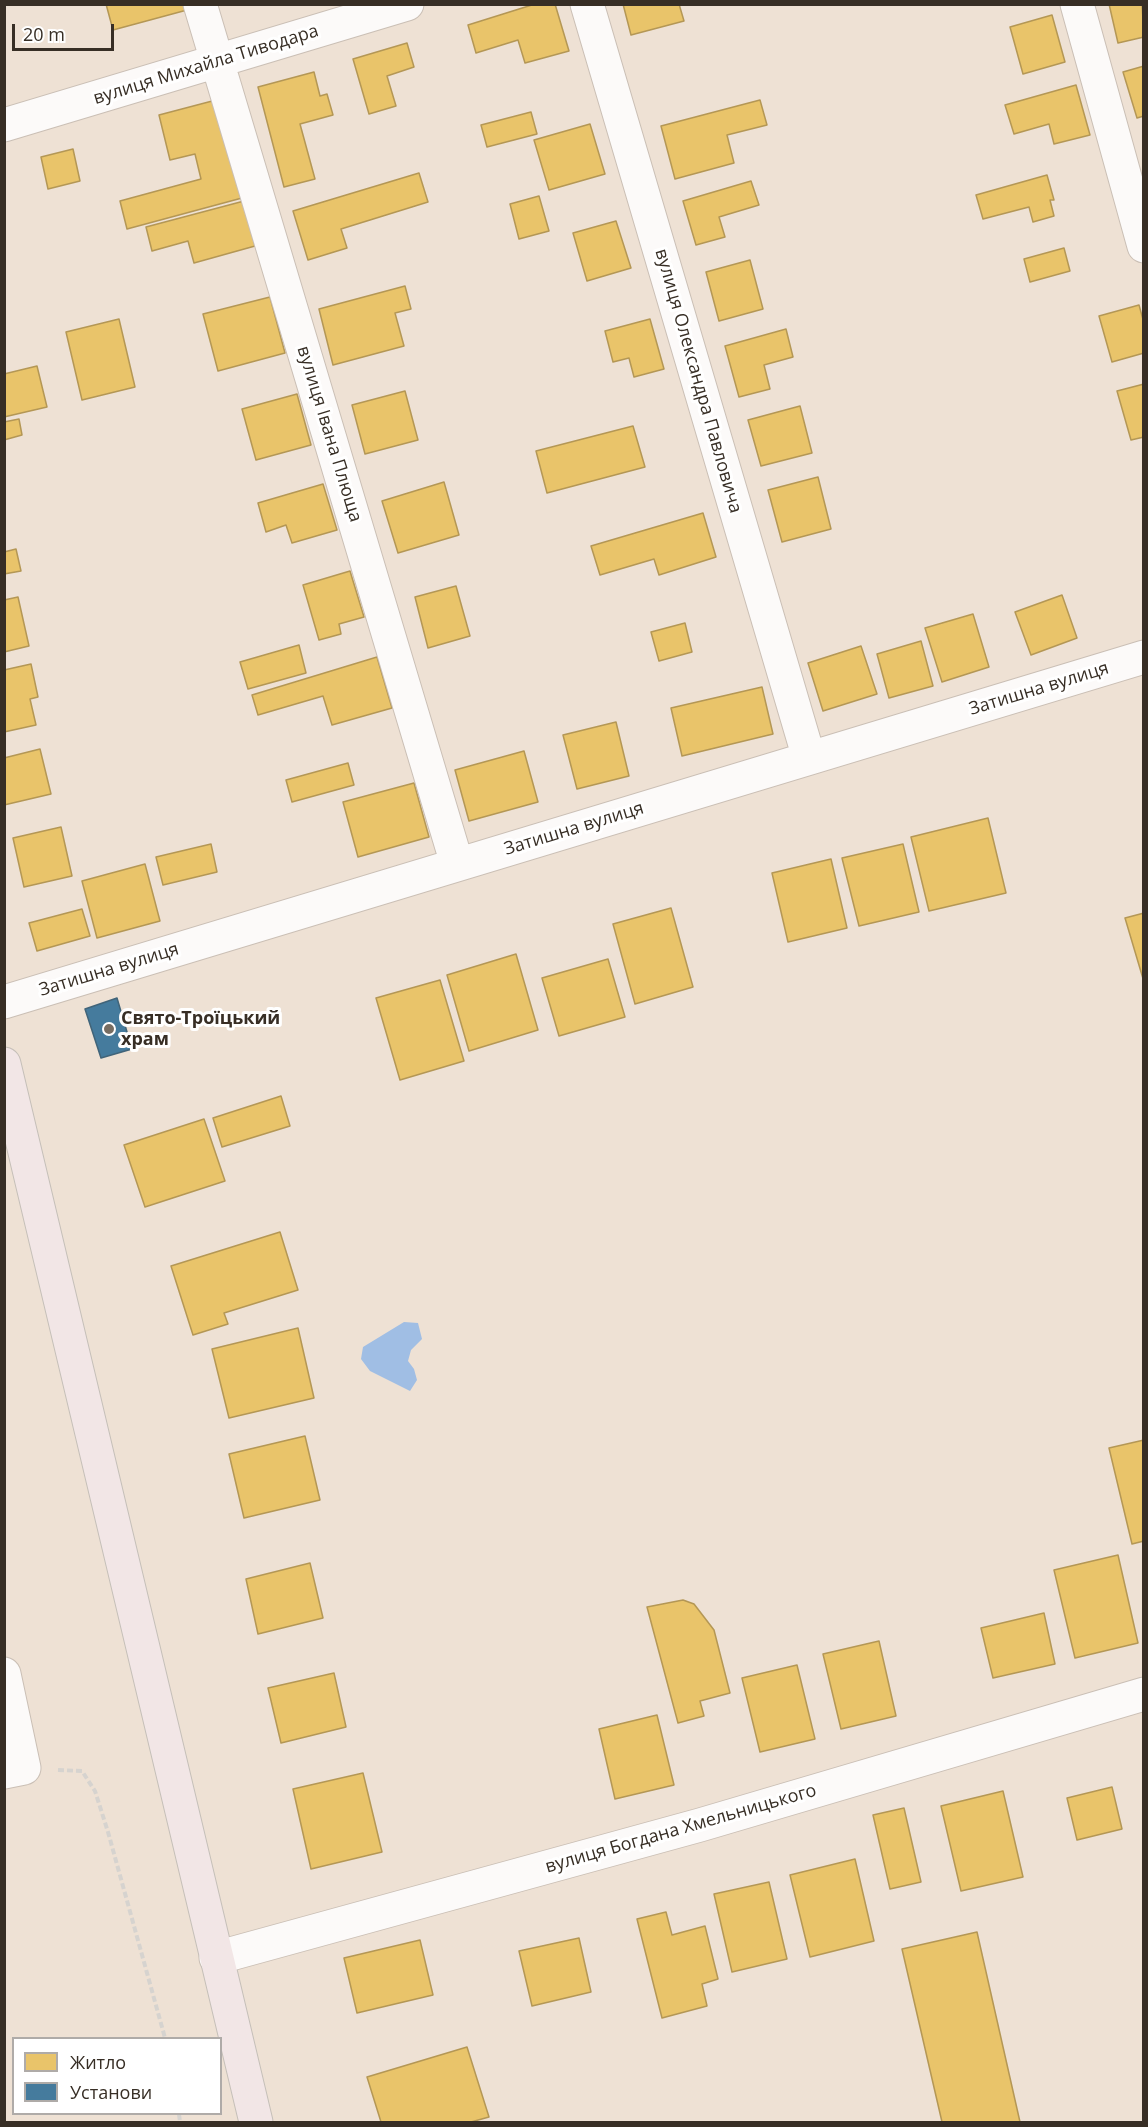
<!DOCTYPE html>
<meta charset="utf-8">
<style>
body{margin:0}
#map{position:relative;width:1148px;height:2127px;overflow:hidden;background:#eee1d4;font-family:"Open Sans",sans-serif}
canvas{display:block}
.frame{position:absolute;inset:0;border:6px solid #372e25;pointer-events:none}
.legend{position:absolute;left:12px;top:2037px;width:210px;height:78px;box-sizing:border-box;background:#fff;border:2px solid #afaba8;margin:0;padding:8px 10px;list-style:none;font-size:18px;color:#372e25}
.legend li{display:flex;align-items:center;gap:12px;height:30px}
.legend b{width:30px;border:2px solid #afaba8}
.scale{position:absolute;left:12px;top:24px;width:102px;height:27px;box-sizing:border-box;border:3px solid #372e25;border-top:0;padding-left:8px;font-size:18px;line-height:21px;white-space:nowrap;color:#372e25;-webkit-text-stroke:4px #fff;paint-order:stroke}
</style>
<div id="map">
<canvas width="1148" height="2127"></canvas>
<div class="frame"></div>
<ul class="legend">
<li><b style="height:16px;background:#e9c46a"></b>Житло</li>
<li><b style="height:16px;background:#457b9d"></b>Установи</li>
</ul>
<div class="scale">20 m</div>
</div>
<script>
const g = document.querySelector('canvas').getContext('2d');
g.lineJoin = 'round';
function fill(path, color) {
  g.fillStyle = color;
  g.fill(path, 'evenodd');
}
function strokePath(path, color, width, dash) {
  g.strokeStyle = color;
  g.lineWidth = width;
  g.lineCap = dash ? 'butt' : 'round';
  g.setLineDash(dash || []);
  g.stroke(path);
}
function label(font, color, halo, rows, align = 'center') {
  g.font = font + ' "Open Sans",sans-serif';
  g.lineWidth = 6;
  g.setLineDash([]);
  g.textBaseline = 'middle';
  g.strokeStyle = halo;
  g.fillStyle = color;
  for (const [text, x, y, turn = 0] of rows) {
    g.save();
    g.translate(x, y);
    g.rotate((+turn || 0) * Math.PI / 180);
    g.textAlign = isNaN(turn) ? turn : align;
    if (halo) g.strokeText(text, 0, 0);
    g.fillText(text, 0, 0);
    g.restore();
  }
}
const water = new Path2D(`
 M 404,1322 L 418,1323 L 422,1339 L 411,1350 L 408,1361 L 414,1369 L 417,1380 L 410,1391 L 370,1371 L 361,1359 L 363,1347 Z`);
const homes = new Path2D(`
 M 106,4 L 185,4 L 187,10 L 113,30 Z
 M 535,4 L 555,4 L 569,51 L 525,63 L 518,40 L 476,53 L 468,25 Z
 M 623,4 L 679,4 L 684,21 L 631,35 Z
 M 1109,4 L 1142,4 L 1144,37 L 1118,43 Z
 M 1052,15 L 1065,62 L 1023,74 L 1010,27 Z
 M 407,43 L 414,67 L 387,76 L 396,106 L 369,114 L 353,59 Z
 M 1144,66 L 1144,116 L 1137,118 L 1123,72 Z
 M 314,72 L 320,96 L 327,94 L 333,115 L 300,124 L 315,179 L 284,187 L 258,87 Z
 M 1076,85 L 1090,135 L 1054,144 L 1049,124 L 1014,134 L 1005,105 Z
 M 216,100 L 242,198 L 127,229 L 120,201 L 201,179 L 195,154 L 170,160 L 159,115 Z
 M 760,100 L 767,125 L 727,135 L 734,163 L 675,179 L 661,126 Z
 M 531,112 L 537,134 L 487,147 L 481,125 Z
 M 590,124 L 605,174 L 549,190 L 534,140 Z
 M 73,149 L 80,181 L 48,189 L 41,157 Z
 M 419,173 L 428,202 L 341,229 L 347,248 L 308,260 L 293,211 Z
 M 1047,175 L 1054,200 L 1050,200 L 1054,216 L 1033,222 L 1029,207 L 983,219 L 976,195 Z
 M 751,181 L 759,205 L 719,217 L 725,237 L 696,245 L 683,201 Z
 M 539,196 L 549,231 L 519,239 L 510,204 Z
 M 244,201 L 255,246 L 194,263 L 188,241 L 152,251 L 146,227 Z
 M 616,221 L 631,268 L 587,281 L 573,233 Z
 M 1064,248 L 1070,271 L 1030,282 L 1024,259 Z
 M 750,260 L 763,309 L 719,321 L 706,272 Z
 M 405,286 L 411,309 L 395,313 L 404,346 L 333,365 L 319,309 Z
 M 270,297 L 285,353 L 218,371 L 203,314 Z
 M 1139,305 L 1144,323 L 1144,353 L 1112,362 L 1099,316 Z
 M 119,319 L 135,387 L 82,400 L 66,332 Z
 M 650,319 L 664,369 L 634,377 L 629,358 L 613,362 L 605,331 Z
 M 786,329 L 793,357 L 764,365 L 770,389 L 739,397 L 725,346 Z
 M 37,366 L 47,407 L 4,417 L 4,374 Z
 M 1144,384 L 1144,437 L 1131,440 L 1117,391 Z
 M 405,391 L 418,440 L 365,454 L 352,405 Z
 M 297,394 L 311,445 L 256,460 L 242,409 Z
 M 800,406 L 812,453 L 761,466 L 748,420 Z
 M 19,419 L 22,435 L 4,440 L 4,422 Z
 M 633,426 L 645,467 L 547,493 L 536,451 Z
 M 818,477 L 831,529 L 782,542 L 768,490 Z
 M 444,482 L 459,535 L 398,553 L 382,501 Z
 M 323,484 L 337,530 L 292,543 L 286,525 L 266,532 L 258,503 Z
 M 703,513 L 716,557 L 659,575 L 654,559 L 600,575 L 591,546 Z
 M 16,549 L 21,571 L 4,574 L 4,552 Z
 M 350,571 L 364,617 L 339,624 L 341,634 L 319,640 L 303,585 Z
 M 456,586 L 470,636 L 428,648 L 415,597 Z
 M 1062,595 L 1077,638 L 1031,655 L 1015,612 Z
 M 18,597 L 29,646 L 4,652 L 4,600 Z
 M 973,614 L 989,667 L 942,682 L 925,628 Z
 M 685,623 L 692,652 L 659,661 L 651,632 Z
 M 921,641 L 933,686 L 889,698 L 877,654 Z
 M 299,645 L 306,673 L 248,689 L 240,662 Z
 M 861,646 L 877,694 L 823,711 L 808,663 Z
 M 377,657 L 392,708 L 332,725 L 323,696 L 258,715 L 252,695 Z
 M 31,664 L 38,697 L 30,699 L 36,725 L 4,732 L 4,670 Z
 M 762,687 L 773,734 L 682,756 L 671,708 Z
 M 616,722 L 629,776 L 577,789 L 563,735 Z
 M 40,749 L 51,794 L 4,805 L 4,758 Z
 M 524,751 L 538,802 L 469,821 L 455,770 Z
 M 348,763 L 354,785 L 292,802 L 286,780 Z
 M 414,783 L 429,837 L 358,857 L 343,802 Z
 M 988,818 L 1006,893 L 929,911 L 911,837 Z
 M 61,827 L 72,876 L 24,887 L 13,838 Z
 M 211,844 L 217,872 L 163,885 L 156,857 Z
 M 903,844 L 919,912 L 859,926 L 842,858 Z
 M 831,859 L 847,928 L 788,942 L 772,873 Z
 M 145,864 L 160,921 L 97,938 L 82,881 Z
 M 671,908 L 693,987 L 635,1004 L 613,924 Z
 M 82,909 L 90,936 L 37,951 L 29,923 Z
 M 1144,913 L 1144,982 L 1125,918 Z
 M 516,954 L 538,1030 L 469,1051 L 447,975 Z
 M 608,959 L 625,1017 L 559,1036 L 542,978 Z
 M 440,980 L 464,1061 L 400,1080 L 376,998 Z
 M 281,1096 L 290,1126 L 222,1147 L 213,1118 Z
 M 204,1119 L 225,1181 L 145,1207 L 124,1145 Z
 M 280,1232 L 298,1290 L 224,1313 L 228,1324 L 193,1335 L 171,1266 Z
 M 298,1328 L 314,1398 L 229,1418 L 212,1349 Z
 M 305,1436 L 320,1500 L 244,1518 L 229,1454 Z
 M 1144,1440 L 1144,1541 L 1132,1544 L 1109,1448 Z
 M 1118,1555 L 1138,1643 L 1075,1658 L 1054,1570 Z
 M 310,1563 L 323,1618 L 258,1634 L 246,1579 Z
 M 683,1600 L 694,1604 L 714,1630 L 730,1693 L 700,1701 L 704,1716 L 678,1723 L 647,1607 Z
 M 1044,1613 L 1055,1664 L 993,1678 L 981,1628 Z
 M 879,1641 L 896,1716 L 841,1729 L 823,1654 Z
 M 797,1665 L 815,1739 L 760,1752 L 742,1678 Z
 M 334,1673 L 346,1727 L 281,1743 L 268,1688 Z
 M 657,1715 L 674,1785 L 615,1799 L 599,1729 Z
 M 363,1773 L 382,1852 L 311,1869 L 293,1789 Z
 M 1112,1787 L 1122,1829 L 1077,1840 L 1067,1798 Z
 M 1003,1791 L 1023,1877 L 961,1891 L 941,1806 Z
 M 904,1808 L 921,1882 L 890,1889 L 873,1815 Z
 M 855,1859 L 874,1941 L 810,1957 L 790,1875 Z
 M 769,1882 L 787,1959 L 732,1972 L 714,1894 Z
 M 666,1912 L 672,1935 L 705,1926 L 718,1979 L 702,1984 L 707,2006 L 662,2018 L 637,1919 Z
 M 977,1932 L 1020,2122 L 942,2122 L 902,1949 Z
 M 579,1938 L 591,1992 L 532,2006 L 519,1951 Z
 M 420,1940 L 433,1995 L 357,2013 L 344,1958 Z
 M 467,2047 L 489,2117 L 471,2122 L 381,2122 L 367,2077 Z`);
const public = new Path2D(`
 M 117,998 L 132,1049 L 101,1058 L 85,1009 Z`);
const path = new Path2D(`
 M 58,1770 L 82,1771 L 95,1791 L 108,1832 L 165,2038
 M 179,2114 L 180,2122`);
const minor = new Path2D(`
 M 200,4 L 457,864
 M 587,4 L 809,758
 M 1077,4 L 1144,246
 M 4,125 L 407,4
 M 4,1002 L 1144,657
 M 4,1674 L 24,1768 L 4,1772
 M 216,1958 L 700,1825 L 1144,1694`);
const trunk = new Path2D(`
 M 4,1064 L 256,2122`);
const markers = [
 [109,1029,6,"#776d62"]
];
const streetNames = [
 ["вулиця Михайла Тиводара",206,65,-17],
 ["вулиця Олександра Павловича",698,381,74],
 ["вулиця Івана Плюща",329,434,73],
 ["Затишна вулиця",1039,689,-17],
 ["Затишна вулиця",574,829,-17],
 ["Затишна вулиця",109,970,-17],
 ["вулиця Богдана Хмельницького",681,1829,-16]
];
const poiNames = [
 ["Свято-Троїцький",121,1019],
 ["храм",121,1040]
];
fill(water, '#a0bee4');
fill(homes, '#e9c46a');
strokePath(homes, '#b49755', 1.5);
fill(public, '#457b9d');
strokePath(public, '#416479', 1.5);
strokePath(minor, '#cabfb5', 35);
strokePath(trunk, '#c5bfb8', 35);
strokePath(path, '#d6d3cf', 4, [6, 3]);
strokePath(minor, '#fcfaf9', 33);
strokePath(trunk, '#f2e6e6', 33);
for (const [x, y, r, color] of markers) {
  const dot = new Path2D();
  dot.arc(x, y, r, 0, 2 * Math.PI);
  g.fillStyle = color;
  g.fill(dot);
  strokePath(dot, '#fff', 2);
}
label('18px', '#372e25', '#fff', streetNames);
label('bold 18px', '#372e25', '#fff', poiNames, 'left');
</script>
